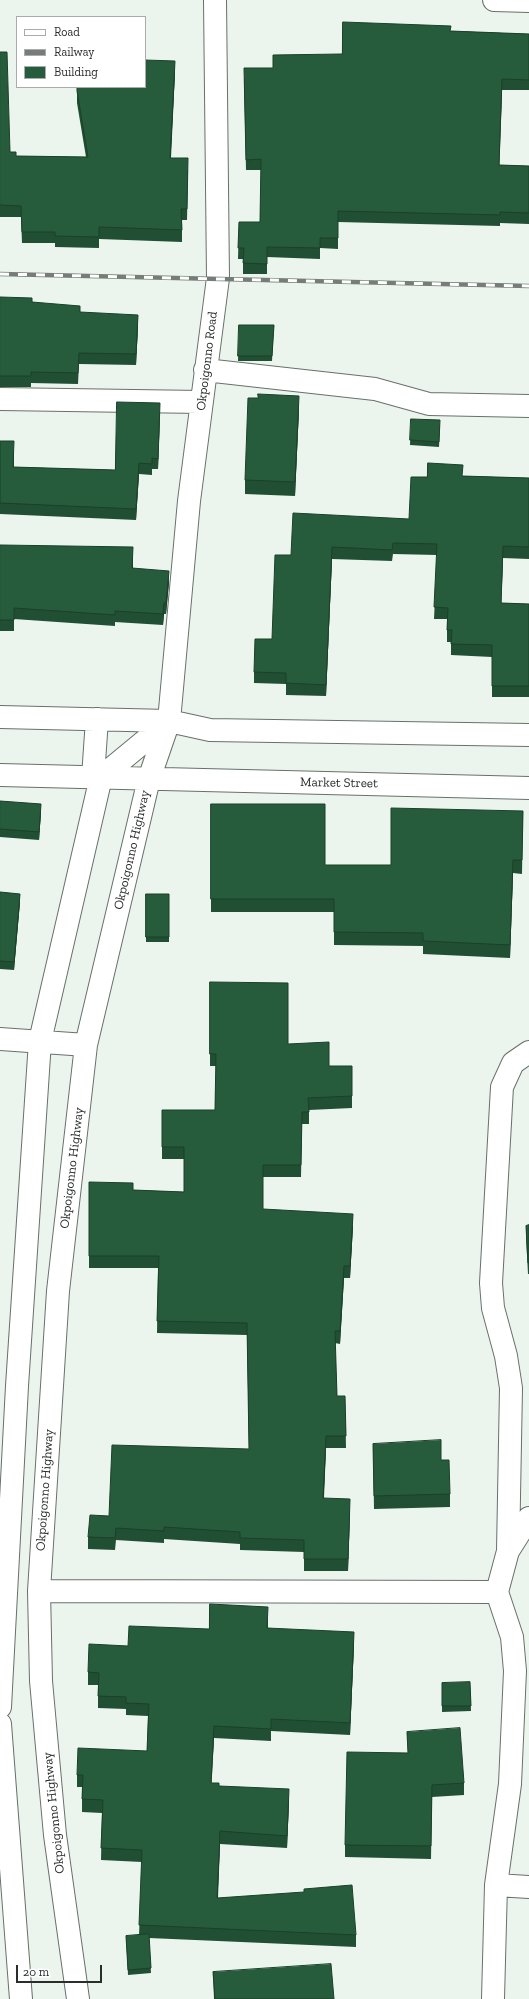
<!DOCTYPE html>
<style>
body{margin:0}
#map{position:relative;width:529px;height:1999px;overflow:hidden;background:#ebf5ee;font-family:"Zilla Slab",serif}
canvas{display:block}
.legend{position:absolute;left:16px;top:16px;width:130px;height:72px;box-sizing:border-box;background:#fff;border:1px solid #aaabaa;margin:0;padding:5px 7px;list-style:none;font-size:12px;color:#2a2e2b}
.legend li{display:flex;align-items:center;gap:8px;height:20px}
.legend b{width:20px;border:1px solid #aaabaa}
.scale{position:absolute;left:16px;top:1965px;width:86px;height:18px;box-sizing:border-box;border:2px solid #2a2e2b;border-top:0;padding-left:5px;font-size:12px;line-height:14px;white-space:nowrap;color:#2a2e2b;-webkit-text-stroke:3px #fff;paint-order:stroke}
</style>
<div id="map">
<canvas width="529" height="1999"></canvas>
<ul class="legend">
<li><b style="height:5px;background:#fff"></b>Road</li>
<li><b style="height:5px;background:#767c77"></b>Railway</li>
<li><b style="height:11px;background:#265c3b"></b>Building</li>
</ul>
<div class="scale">20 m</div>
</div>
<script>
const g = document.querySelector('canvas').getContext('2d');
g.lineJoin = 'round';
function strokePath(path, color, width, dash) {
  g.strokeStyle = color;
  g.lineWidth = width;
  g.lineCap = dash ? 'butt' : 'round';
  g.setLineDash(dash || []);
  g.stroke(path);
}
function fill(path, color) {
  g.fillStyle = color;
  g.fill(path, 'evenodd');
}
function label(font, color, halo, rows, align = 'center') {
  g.font = font + ' "Zilla Slab",serif';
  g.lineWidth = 4;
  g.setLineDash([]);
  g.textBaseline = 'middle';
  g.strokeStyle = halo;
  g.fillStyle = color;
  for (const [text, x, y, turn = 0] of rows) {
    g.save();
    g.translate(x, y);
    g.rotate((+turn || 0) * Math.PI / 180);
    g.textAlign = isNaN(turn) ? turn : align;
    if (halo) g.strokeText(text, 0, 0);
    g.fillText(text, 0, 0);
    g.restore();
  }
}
const minor = new Path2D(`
 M 494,0 L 529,1
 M 205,370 L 375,389 L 429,404 L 529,406
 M 0,399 L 201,402
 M 0,717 L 169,721 L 210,730 L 529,735
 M 0,775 L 529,788
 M 93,777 L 97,719
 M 0,1039 L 86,1045
 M 508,1551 L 529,1518
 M 39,1591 L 497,1592
 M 0,1707 L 17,1386 L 40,1041 L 101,777 L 169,721
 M 0,1724 L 21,1999
 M 496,1885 L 529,1887
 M 78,1999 L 55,1835 L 41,1681 L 39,1591 L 58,1291 L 86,1045 L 149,779 L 169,721 L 189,501 L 218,278 L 215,0
 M 493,1999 L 496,1885 L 510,1784 L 515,1671 L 512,1637 L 497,1592 L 508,1551 L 511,1388 L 506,1356 L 493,1308 L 491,1283 L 502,1087 L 513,1063 L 529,1052`);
const rail = new Path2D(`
 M 0,274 L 529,286`);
const wall = new Path2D(`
 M 451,31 L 529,34 L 529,90 L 502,90 L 499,165 L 529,166 L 529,224 L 500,223 L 500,226 L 338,222 L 338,249 L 320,248 L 320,259 L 267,257 L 267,274 L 243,274 L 243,259 L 238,259 L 239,222 L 260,222 L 261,170 L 246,170 L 244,79 L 273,68 L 342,54 Z
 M 0,52 L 10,152 L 16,156 L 86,157 L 77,103 L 77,87 L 175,72 L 171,158 L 188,170 L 187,220 L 182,220 L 182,242 L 99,239 L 99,248 L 55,247 L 55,243 L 22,243 L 21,217 L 0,217 Z
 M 0,297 L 32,302 L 80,312 L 138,326 L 136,365 L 79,364 L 78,384 L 31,383 L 31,387 L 0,387 Z
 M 239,325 L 274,325 L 272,361 L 238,361 Z
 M 299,409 L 295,496 L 245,494 L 245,480 Z
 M 160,414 L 158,469 L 152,469 L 152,475 L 139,474 L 136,520 L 0,514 L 0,441 L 14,452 L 14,467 L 115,470 Z
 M 411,419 L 440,425 L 439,447 L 410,445 Z
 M 463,476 L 529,478 L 529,559 L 503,558 L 501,603 L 529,604 L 529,697 L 492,697 L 492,657 L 451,655 L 451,642 L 447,642 L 447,619 L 434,619 L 437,555 L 393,554 L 392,561 L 332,559 L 326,696 L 286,695 L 286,684 L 254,683 L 254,672 L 272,639 L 291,555 L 409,519 L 427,477 Z
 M 0,545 L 133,558 L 133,568 L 169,582 L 166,614 L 164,614 L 163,625 L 115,622 L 115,626 L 14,619 L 14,631 L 0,631 Z
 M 0,801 L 41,812 L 39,840 L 0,837 Z
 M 211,804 L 325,865 L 391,865 L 523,811 L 522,874 L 513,873 L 510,958 L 423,954 L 423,946 L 334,945 L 334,912 L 211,912 Z
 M 0,892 L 20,902 L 14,970 L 0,969 Z
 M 146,894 L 169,894 L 169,942 L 146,942 Z
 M 210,982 L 288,1044 L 329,1066 L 352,1066 L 352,1108 L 309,1110 L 309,1124 L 302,1124 L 301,1177 L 263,1177 L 263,1209 L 353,1226 L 350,1278 L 344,1278 L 340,1344 L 335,1343 L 337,1396 L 345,1396 L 346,1448 L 326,1448 L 324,1498 L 350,1511 L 348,1571 L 304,1571 L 304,1552 L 240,1550 L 240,1544 L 164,1539 L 164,1543 L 116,1540 L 115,1550 L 88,1549 L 88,1537 L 109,1516 L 249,1449 L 247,1335 L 157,1333 L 158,1268 L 89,1268 L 89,1182 L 133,1190 L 184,1192 L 184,1159 L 162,1159 L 162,1110 L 215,1110 L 216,1066 L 210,1066 Z
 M 529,1225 L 529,1274 L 528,1274 L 526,1237 L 526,1226 Z
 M 373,1444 L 441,1460 L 450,1494 L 450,1507 L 374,1509 Z
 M 268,1619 L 268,1628 L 354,1644 L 350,1735 L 271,1731 L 271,1741 L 214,1738 L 211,1783 L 219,1786 L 289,1801 L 287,1848 L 220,1844 L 218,1898 L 356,1935 L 356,1947 L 149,1938 L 151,1973 L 128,1975 L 126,1936 L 139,1935 L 142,1862 L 101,1860 L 102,1813 L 82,1812 L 82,1787 L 77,1787 L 77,1775 L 147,1751 L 148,1716 L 126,1715 L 126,1709 L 98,1708 L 98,1685 L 88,1685 L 88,1672 L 128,1646 L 209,1629 Z
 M 470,1682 L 471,1711 L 442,1712 L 442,1683 Z
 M 407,1732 L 464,1783 L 464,1795 L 432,1797 L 431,1859 L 345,1857 L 345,1845 L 408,1753 Z
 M 213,1972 L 334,1999 L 214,1999 Z`);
const shadedWall = new Path2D(`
 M 175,61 L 175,72 L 170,169 L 170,158 Z
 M 502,79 L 502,90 L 499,176 L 499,165 Z
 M 138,315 L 138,326 L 136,365 L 136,354 Z
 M 299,396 L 299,409 L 295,496 L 295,482 Z
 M 160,403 L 160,414 L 158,469 L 158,459 Z
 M 139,463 L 139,474 L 136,520 L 136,509 Z
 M 503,546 L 503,558 L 501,614 L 501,603 Z
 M 133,547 L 133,558 L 132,579 L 132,568 Z
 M 332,547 L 332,559 L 326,696 L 326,685 Z
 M 169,571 L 169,582 L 166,614 L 166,603 Z
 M 164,603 L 164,614 L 163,625 L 163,614 Z
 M 41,804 L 41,812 L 39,840 L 39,832 Z
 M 513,860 L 513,873 L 510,958 L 510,945 Z
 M 20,894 L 20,902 L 14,970 L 14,962 Z
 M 353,1214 L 353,1226 L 350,1278 L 350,1266 Z
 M 344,1266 L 344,1278 L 340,1344 L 340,1331 Z
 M 326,1436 L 326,1448 L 323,1510 L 323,1498 Z
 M 350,1499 L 350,1511 L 348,1571 L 348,1559 Z
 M 354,1632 L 354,1644 L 350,1735 L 350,1723 Z
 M 214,1726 L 214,1738 L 211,1795 L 211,1783 Z
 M 289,1789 L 289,1801 L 287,1848 L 287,1836 Z
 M 220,1831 L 220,1844 L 217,1910 L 217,1898 Z`);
const building = new Path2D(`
 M 343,22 L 451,26 L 450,31 L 529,34 L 529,80 L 502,79 L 499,165 L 529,166 L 529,213 L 500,212 L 500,215 L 338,211 L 338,238 L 320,238 L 320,248 L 267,247 L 267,264 L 243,263 L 244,248 L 238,248 L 239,222 L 260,222 L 261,159 L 246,160 L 244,68 L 273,68 L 273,55 L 342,54 Z
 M 0,52 L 7,52 L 10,152 L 16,152 L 16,156 L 88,157 L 77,91 L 77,87 L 145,87 L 145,60 L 175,61 L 170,158 L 188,158 L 187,209 L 181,209 L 182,230 L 99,227 L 99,237 L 55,236 L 55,232 L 22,232 L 21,206 L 0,205 Z
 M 0,297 L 32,298 L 32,302 L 80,306 L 80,312 L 138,315 L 136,354 L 79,353 L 78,373 L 31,372 L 31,376 L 0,376 Z
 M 239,325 L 274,325 L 272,356 L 238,356 Z
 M 258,394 L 299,396 L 295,482 L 245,480 L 248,398 L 258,398 Z
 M 117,402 L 160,403 L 158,459 L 152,458 L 152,464 L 139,463 L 136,509 L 0,503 L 0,441 L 14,441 L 13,467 L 115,470 Z
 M 411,419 L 440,420 L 439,442 L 410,440 Z
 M 428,463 L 463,465 L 462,476 L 529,478 L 529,547 L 503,546 L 501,603 L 529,604 L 529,686 L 492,686 L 492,645 L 451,644 L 452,630 L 447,630 L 448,608 L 434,607 L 437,544 L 393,543 L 392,550 L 332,547 L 326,685 L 286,683 L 286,673 L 254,672 L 255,639 L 272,639 L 275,555 L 291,555 L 293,513 L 409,519 L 411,477 L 427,477 Z
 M 0,545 L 133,547 L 132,568 L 169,571 L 166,603 L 164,603 L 163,614 L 115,611 L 115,615 L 14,608 L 14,620 L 0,620 Z
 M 0,801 L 41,804 L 39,832 L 0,829 Z
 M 211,804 L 325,804 L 325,865 L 391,865 L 391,808 L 523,811 L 522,860 L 513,860 L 510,945 L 423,941 L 423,933 L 334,932 L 334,899 L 211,899 Z
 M 0,892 L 20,894 L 14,962 L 0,961 Z
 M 146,894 L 169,894 L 169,937 L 146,937 Z
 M 210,982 L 288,983 L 288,1044 L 329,1042 L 329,1066 L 352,1066 L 352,1096 L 308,1098 L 309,1112 L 302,1112 L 301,1165 L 263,1165 L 263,1209 L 353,1214 L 350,1266 L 344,1266 L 340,1331 L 335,1331 L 337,1396 L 345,1396 L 346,1436 L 326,1436 L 323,1498 L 350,1499 L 348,1559 L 304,1559 L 304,1540 L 240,1538 L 240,1532 L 164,1527 L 164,1531 L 116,1528 L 115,1538 L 88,1537 L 90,1515 L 109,1516 L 112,1445 L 249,1449 L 247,1323 L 157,1321 L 159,1256 L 89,1256 L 89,1182 L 133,1183 L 133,1190 L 184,1192 L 184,1147 L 162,1147 L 162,1110 L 215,1110 L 216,1054 L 210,1054 Z
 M 529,1225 L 529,1263 L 528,1263 L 526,1226 Z
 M 441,1440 L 441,1460 L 449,1460 L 450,1494 L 374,1496 L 373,1444 Z
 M 210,1604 L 268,1607 L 267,1628 L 354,1632 L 350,1723 L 271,1719 L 271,1729 L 214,1726 L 211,1783 L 219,1783 L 219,1786 L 289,1789 L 287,1836 L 220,1831 L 217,1898 L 304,1892 L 304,1889 L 352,1885 L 356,1935 L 139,1925 L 142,1850 L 101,1848 L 103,1800 L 82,1799 L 83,1775 L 77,1775 L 78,1748 L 147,1751 L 149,1704 L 126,1703 L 126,1697 L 98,1696 L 99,1673 L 88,1672 L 89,1644 L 128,1646 L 129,1626 L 209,1629 Z
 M 470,1682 L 471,1706 L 442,1706 L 442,1683 Z
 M 460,1728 L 464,1783 L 432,1785 L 431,1846 L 345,1845 L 347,1752 L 408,1753 L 407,1732 Z
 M 149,1934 L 151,1968 L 128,1970 L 126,1936 Z
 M 331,1964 L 334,1999 L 215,1999 L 213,1972 Z`);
const streetNames = [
 ["Okpoigonno Road",207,361,-83],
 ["Market Street",339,783,1],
 ["Okpoigonno Highway",132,850,-77],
 ["Okpoigonno Highway",72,1168,-83],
 ["Okpoigonno Highway",45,1490,-86],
 ["Okpoigonno Highway",54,1813,-96]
];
strokePath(minor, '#68706a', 24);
strokePath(minor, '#fff', 22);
strokePath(rail, '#767c77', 4.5);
strokePath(rail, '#fff', 3, [9]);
fill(wall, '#214f33');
fill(shadedWall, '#1b4029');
fill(building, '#265c3b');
strokePath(building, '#1b4029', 1);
label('13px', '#2a2e2b', '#fff', streetNames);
</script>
